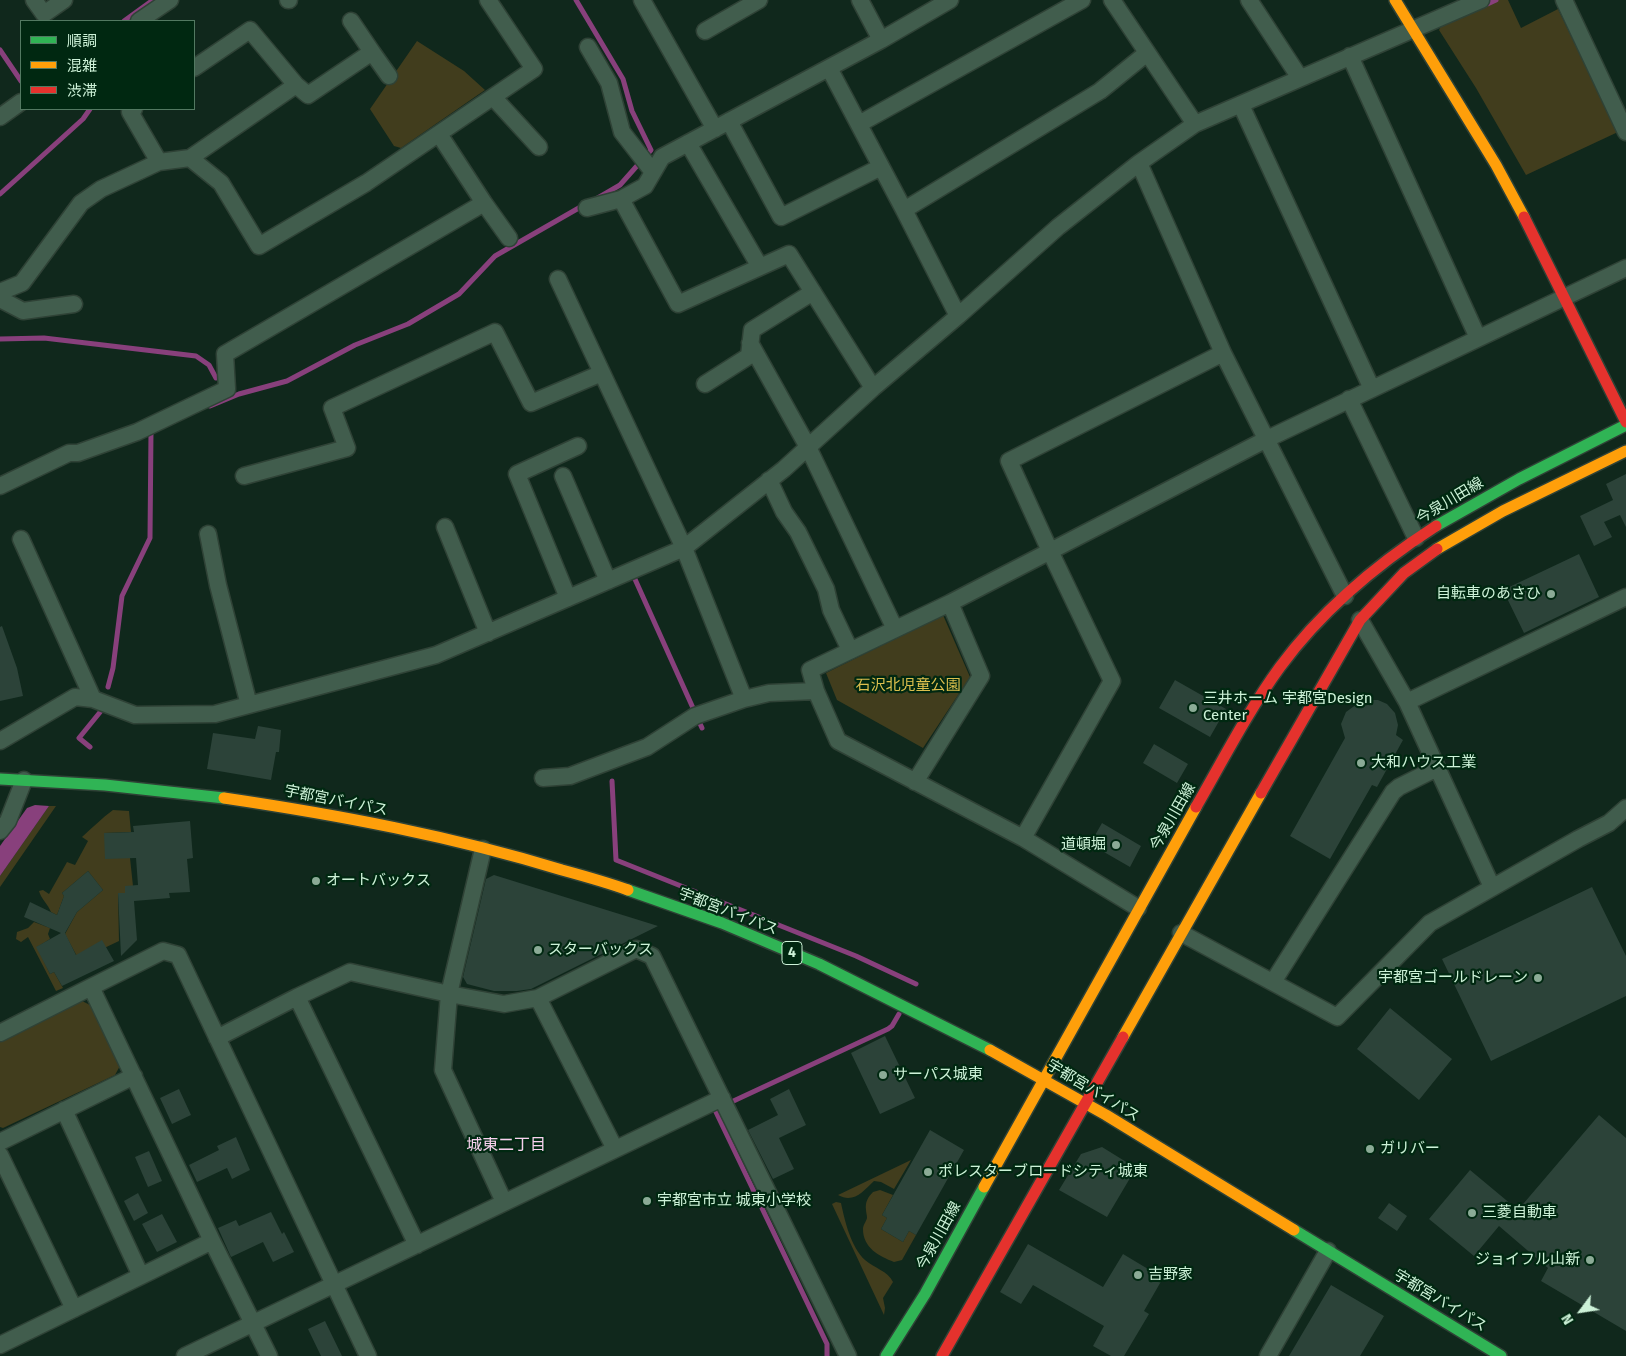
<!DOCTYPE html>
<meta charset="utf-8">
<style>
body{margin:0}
#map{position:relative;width:1626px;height:1356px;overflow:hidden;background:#10281c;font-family:"Fira Sans","Noto Sans JP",sans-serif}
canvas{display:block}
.legend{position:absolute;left:20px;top:20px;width:175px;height:90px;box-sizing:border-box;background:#002811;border:1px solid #527961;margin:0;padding:6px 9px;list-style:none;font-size:15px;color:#cdf2d8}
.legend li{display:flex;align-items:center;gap:10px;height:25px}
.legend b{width:25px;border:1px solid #527961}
.north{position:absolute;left:1556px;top:1286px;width:50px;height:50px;-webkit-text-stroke:4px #002811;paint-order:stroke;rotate:239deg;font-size:14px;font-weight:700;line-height:20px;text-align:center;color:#cdf2d8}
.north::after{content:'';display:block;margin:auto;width:18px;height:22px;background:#cdf2d8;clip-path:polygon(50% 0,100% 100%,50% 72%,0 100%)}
</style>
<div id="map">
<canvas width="1626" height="1356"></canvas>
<ul class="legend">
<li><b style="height:6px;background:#30b455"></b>順調</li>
<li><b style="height:6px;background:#ff9f0a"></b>混雑</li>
<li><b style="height:6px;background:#e5322d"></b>渋滞</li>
</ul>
<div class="north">N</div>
</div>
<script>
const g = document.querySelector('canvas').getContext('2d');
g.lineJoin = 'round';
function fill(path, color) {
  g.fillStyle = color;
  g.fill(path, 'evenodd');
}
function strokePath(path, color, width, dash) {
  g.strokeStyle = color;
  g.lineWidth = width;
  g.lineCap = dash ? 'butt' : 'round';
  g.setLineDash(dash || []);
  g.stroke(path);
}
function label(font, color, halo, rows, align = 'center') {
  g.font = font + ' "Fira Sans","Noto Sans JP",sans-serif';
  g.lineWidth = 4.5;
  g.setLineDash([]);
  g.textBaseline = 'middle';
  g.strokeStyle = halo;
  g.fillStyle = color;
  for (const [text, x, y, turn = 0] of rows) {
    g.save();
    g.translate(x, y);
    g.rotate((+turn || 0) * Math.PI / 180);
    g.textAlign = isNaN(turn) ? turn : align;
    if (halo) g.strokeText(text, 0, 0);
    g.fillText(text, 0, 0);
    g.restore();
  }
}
const green = new Path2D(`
 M 1498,0 L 1508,0 L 1521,28 L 1558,9 L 1618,132 L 1526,175 L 1476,88 L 1439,30 L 1444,21 Z
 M 417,41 L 464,71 L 485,90 L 401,148 L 394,146 L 370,109 Z
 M 943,615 L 970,677 L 923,748 L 837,700 L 826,673 Z
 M 49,806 L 56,806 L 0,887 L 0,876 Z
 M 113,810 L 129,811 L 131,832 L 104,833 L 130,858 L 133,886 L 125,886 L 125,893 L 118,893 L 119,941 L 79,960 L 65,934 L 77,912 L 103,890 L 88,871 L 62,893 L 64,896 L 57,915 L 51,912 C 48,904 41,899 39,891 L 43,890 L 49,894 L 67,862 L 75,865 L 88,841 L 82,837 C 92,828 102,818 113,810 Z
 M 34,922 L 50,928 L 48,934 L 50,939 L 37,947 L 50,974 L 54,972 L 63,988 L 56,991 L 28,937 L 21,942 L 16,939 L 17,932 L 28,928 Z
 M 82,1001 L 90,1005 L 121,1064 L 115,1075 L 3,1128 L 0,1127 L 0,1040 Z
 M 911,1160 L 894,1189 L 881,1182 L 874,1181 C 863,1191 854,1204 838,1195 Z
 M 880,1190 L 893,1195 L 882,1215 L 887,1218 L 881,1229 L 903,1242 L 909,1231 L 916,1235 L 902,1260 L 894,1262 C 879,1256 863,1248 863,1229 C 863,1225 866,1222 867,1218 C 867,1215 866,1212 866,1210 C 865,1202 868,1197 873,1192 Z
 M 836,1202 L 841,1203 C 845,1222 851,1247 865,1260 C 874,1268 888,1271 893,1282 L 883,1298 L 885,1308 L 884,1315 L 832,1204 Z`);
const water = new Path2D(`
 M 35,805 L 49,806 L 0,876 L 0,846 L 27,808 Z`);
const stream = new Path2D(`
 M 576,0 L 623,79 L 632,111 L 651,150 L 620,185 L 596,199
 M 1483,6 L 1496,0
 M 124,21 L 153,0
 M 0,50 L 21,81
 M 0,194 L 83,119 L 90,109
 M 0,339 L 44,338 L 196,356 L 209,365 L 216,378
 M 210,406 L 239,394 L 287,381 L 355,345 L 408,324 L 459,294 L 495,256 L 584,205
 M 638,575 L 634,577 L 702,728
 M 108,687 L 113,668 L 122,596 L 150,538 L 151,431 L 154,429
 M 90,747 L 79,738 L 101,711
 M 612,781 L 616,860 L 856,956 L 916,984
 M 727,1104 L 888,1029 L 892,1026 L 899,1014
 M 719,1108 L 715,1110 L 827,1344 L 827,1356`);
const building = new Path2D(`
 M 1626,474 L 1626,527 L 1620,515 L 1604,522 L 1612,537 L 1594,546 L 1580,516 L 1613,500 L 1606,484 Z
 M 1579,554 L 1599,597 L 1524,633 L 1503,590 Z
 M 2,626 L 17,668 L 23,696 L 0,701 L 0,627 Z
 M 1175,680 L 1226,709 L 1210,737 L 1159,708 Z
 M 1368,700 L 1378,700 L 1387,704 L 1395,713 L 1398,725 L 1396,735 L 1403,740 L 1377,787 L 1372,785 L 1330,859 L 1290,836 L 1345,738 L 1341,724 L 1346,712 L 1357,704 Z
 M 258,726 L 281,730 L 279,752 L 276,752 L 271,780 L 207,769 L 213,733 L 255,739 Z
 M 1154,744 L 1188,764 L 1177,783 L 1143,763 Z
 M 190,821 L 193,858 L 187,859 L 190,892 L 169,893 L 170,898 L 134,901 L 137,940 L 121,956 L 118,893 L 125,893 L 125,886 L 138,885 L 136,858 L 105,859 L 104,833 L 134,832 L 133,826 Z
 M 1102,823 L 1141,846 L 1130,867 L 1090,844 Z
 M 88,871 L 103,890 L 77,912 L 65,933 L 76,955 L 102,940 L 114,961 L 62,986 L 54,972 L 50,974 L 36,947 L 61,933 L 24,917 L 30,902 L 57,915 L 64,896 L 62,893 Z
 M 494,875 L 658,926 L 531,989 L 517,991 L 494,991 L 467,984 L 463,977 L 486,879 Z
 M 1592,887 L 1626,956 L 1626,996 L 1491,1061 L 1442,959 Z
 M 1390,1008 L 1452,1059 L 1419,1100 L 1357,1049 Z
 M 885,1036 L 915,1098 L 880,1114 L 851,1053 Z
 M 179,1089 L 191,1115 L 172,1124 L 160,1098 Z
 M 789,1089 L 806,1125 L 779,1138 L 794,1169 L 773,1179 L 748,1130 L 778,1115 L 770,1099 Z
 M 1599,1115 L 1626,1138 L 1626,1331 L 1541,1281 L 1548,1268 L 1499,1226 L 1474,1256 L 1429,1219 L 1470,1170 L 1518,1210 Z
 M 930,1130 L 964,1150 L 916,1235 L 909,1231 L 903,1242 L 881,1229 L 887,1218 L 882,1215 Z
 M 236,1137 L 250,1170 L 232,1179 L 227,1168 L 197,1182 L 189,1165 L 219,1150 L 217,1146 Z
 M 1102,1147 L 1136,1168 L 1107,1217 L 1059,1190 L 1081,1154 Z
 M 149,1151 L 162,1181 L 148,1187 L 135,1157 Z
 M 138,1193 L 148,1213 L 134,1221 L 124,1201 Z
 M 1389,1203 L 1407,1216 L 1397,1231 L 1378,1218 Z
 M 271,1212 L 282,1234 L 284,1232 L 294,1252 L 273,1262 L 263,1242 L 231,1257 L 218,1228 L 236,1220 L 239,1226 Z
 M 162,1214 L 177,1242 L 157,1252 L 142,1224 Z
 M 1028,1244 L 1103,1287 L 1123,1254 L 1163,1278 L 1144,1311 L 1149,1314 L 1124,1356 L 1111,1356 L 1093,1346 L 1104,1326 L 1033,1285 L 1021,1304 L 1000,1292 Z
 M 1331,1285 L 1384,1316 L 1360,1356 L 1289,1356 Z
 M 325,1321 L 342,1356 L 321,1356 L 308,1329 Z`);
const street = new Path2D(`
 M 34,0 L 44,14 L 64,0
 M 288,0 L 289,0
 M 642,0 L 715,129
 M 860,0 L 881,40
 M 1112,0 L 1195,124
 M 1249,0 L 1300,78
 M 1564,0 L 1626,132
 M 139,21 L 170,0
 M 351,21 L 372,52
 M 705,31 L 759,0
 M 588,47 L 609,83 L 622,132 L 653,172
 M 1350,56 L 1478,338
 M 829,68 L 904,210 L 1100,91 L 1147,53
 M 296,85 L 308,95 L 372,52 L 389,76
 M 493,97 L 539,147
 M 1241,105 L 1372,389
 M 134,109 L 130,112 L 159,162
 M 0,117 L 21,102
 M 729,121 L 781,217 L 881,167
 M 859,124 L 1082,0
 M 439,134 L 484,203
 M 688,143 L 760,267
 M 190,158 L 296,85 L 250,30 L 194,68
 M 621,199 L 678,304 L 789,254 L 873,388
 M 587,208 L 621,199 L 645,186 L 662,157 L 881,40 L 950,0
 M 904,210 L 958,316
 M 558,279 L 684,548 L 744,699 L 769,693 L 816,691 L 810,670 L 950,603 L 1265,440 L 1626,268
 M 0,292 L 22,283 L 81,203 L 101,189 L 159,162 L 190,158 L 221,183 L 259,246 L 366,183 L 534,69 L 488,0
 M 0,299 L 23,311 L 74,304
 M 750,343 L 808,447 L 895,629
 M 1223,353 L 1345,596
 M 705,384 L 749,356 L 752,330 L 813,292
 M 1349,399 L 1416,538
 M 244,476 L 347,448 L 332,408 L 495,332 L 531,403 L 602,373
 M 563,476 L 608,581
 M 769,480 L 784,512 L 798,532 L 826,589 L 831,610 L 850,650
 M 0,486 L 69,453 L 78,453 L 137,432 L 227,389 L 225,354 L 484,203 L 509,238
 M 445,527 L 488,633
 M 208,534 L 218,585 L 249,705
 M 21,539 L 93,699
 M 568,598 L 517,474 L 578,446
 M 1360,620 L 1407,702 L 1492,887
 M 816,691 L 838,741 L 1023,838 L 1138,908
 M 1407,702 L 1626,597
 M 0,741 L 75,697 L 93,699 L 135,715 L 215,714 L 436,655 L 684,548 L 784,469 L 873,388 L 958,316 L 1058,227 L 1139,163 L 1195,124 L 1481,0
 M 543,778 L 570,776 L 647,747 L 695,716 L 744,699
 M 915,782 L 981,676 L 950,603
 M 0,831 L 8,821 L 24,780
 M 1023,838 L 1112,681 L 1050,551 L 1009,461 L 1223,353 L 1139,163
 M 483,849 L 449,994 L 443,1070 L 504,1202
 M 1181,933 L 1337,1017 L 1430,923 L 1578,839 L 1609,823 L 1626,808
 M 1273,982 L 1393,792 L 1399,787 L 1437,768
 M 538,998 L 636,949 L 652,956 L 848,1356
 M 0,1033 L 91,987
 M 217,1038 L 297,997
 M 64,1110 L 141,1276 L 212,1241
 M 0,1142 L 134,1076
 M 0,1155 L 74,1309
 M 417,1245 L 297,997 L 350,972 L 449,994 L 504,1004 L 538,998 L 615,1149
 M 0,1345 L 141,1276
 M 185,1356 L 722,1098
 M 269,1356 L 212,1241 L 91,987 L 163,951 L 178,955 L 368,1356
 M 1268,1356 L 1328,1251`);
const fast = new Path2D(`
 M 1436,526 L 1519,479 L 1626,425
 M 0,779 L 105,785 L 224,798
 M 628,890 L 722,923 L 819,964 L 990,1050
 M 1294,1230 L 1501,1356
 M 886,1356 L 925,1294 L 984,1187`);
const slow = new Path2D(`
 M 1395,0 L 1496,165 L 1524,217
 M 1437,549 L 1503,511 L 1626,451
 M 224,798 C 339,815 451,836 562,870 C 584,876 606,882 628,890
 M 1123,1037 L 1261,793
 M 990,1050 L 1106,1115 L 1294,1230
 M 984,1187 L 1196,807`);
const jam = new Path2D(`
 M 1524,217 L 1626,422
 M 1261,793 L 1360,620 L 1404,573 L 1437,549
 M 1196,807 C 1223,760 1248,711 1280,667 C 1322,610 1377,564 1436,526
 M 942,1356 L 1123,1037`);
const markers = [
 [1551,594,5,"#8bab96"],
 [1193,708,5,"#8bab96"],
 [1361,763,5,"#8bab96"],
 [1116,845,5,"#8bab96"],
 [316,881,5,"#8bab96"],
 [538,950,5,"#8bab96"],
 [1538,978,5,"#8bab96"],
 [883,1075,5,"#8bab96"],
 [1370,1149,5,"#8bab96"],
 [928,1172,5,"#8bab96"],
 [647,1201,5,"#8bab96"],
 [1472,1213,5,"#8bab96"],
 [1590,1260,5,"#8bab96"],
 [1138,1275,5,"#8bab96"]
];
const shields = [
 [792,953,20]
];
const shieldNames = [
 ["4",792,953]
];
const streetNames = [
 ["今泉川田線",1450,501,-31],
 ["宇都宮バイパス",336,801,11],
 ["今泉川田線",1173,817,-60],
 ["宇都宮バイパス",728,912,21],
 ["宇都宮バイパス",1093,1091,31],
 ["今泉川田線",939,1236,-61],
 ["宇都宮バイパス",1440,1301,31]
];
const poiNames = [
 ["自転車のあさひ",1541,594,"right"],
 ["三井ホーム 宇都宮Design",1203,699],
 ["Center",1203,716],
 ["大和ハウス工業",1371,763],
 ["道頓堀",1106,845,"right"],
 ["オートバックス",326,881],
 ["スターバックス",548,950],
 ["宇都宮ゴールドレーン",1528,978,"right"],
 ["サーパス城東",893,1075],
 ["ガリバー",1380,1149],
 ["ポレスターブロードシティ城東",938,1172],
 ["宇都宮市立 城東小学校",657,1201],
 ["三菱自動車",1482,1213],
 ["ジョイフル山新",1580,1260,"right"],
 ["吉野家",1148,1275]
];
const parkNames = [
 ["石沢北児童公園",908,686]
];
const neighbourhoodNames = [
 ["城東二丁目",506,1146]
];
fill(green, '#413d1d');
fill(water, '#88407c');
strokePath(stream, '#88407c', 5);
fill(building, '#2c4339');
strokePath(street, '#2f4236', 19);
strokePath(fast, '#2f4236', 14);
strokePath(slow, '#2f4236', 14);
strokePath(jam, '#2f4236', 14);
strokePath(street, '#415d4d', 16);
strokePath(fast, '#30b455', 11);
strokePath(slow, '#ff9f0a', 11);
strokePath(jam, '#e5322d', 11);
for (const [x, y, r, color] of markers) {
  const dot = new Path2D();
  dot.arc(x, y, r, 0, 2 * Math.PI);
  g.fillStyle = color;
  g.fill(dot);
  strokePath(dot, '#002811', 2);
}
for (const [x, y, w] of shields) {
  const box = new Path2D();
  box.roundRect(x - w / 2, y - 11.5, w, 23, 4);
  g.fillStyle = '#002811';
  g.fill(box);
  strokePath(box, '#cdf2d8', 1);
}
label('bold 14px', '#cdf2d8', null, shieldNames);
label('15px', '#cdf2d8', '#002811', streetNames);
label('15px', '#cdf2d8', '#002811', poiNames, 'left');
label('15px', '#dcbf4e', '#002811', parkNames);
label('16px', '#f8d0ee', '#002811', neighbourhoodNames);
</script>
